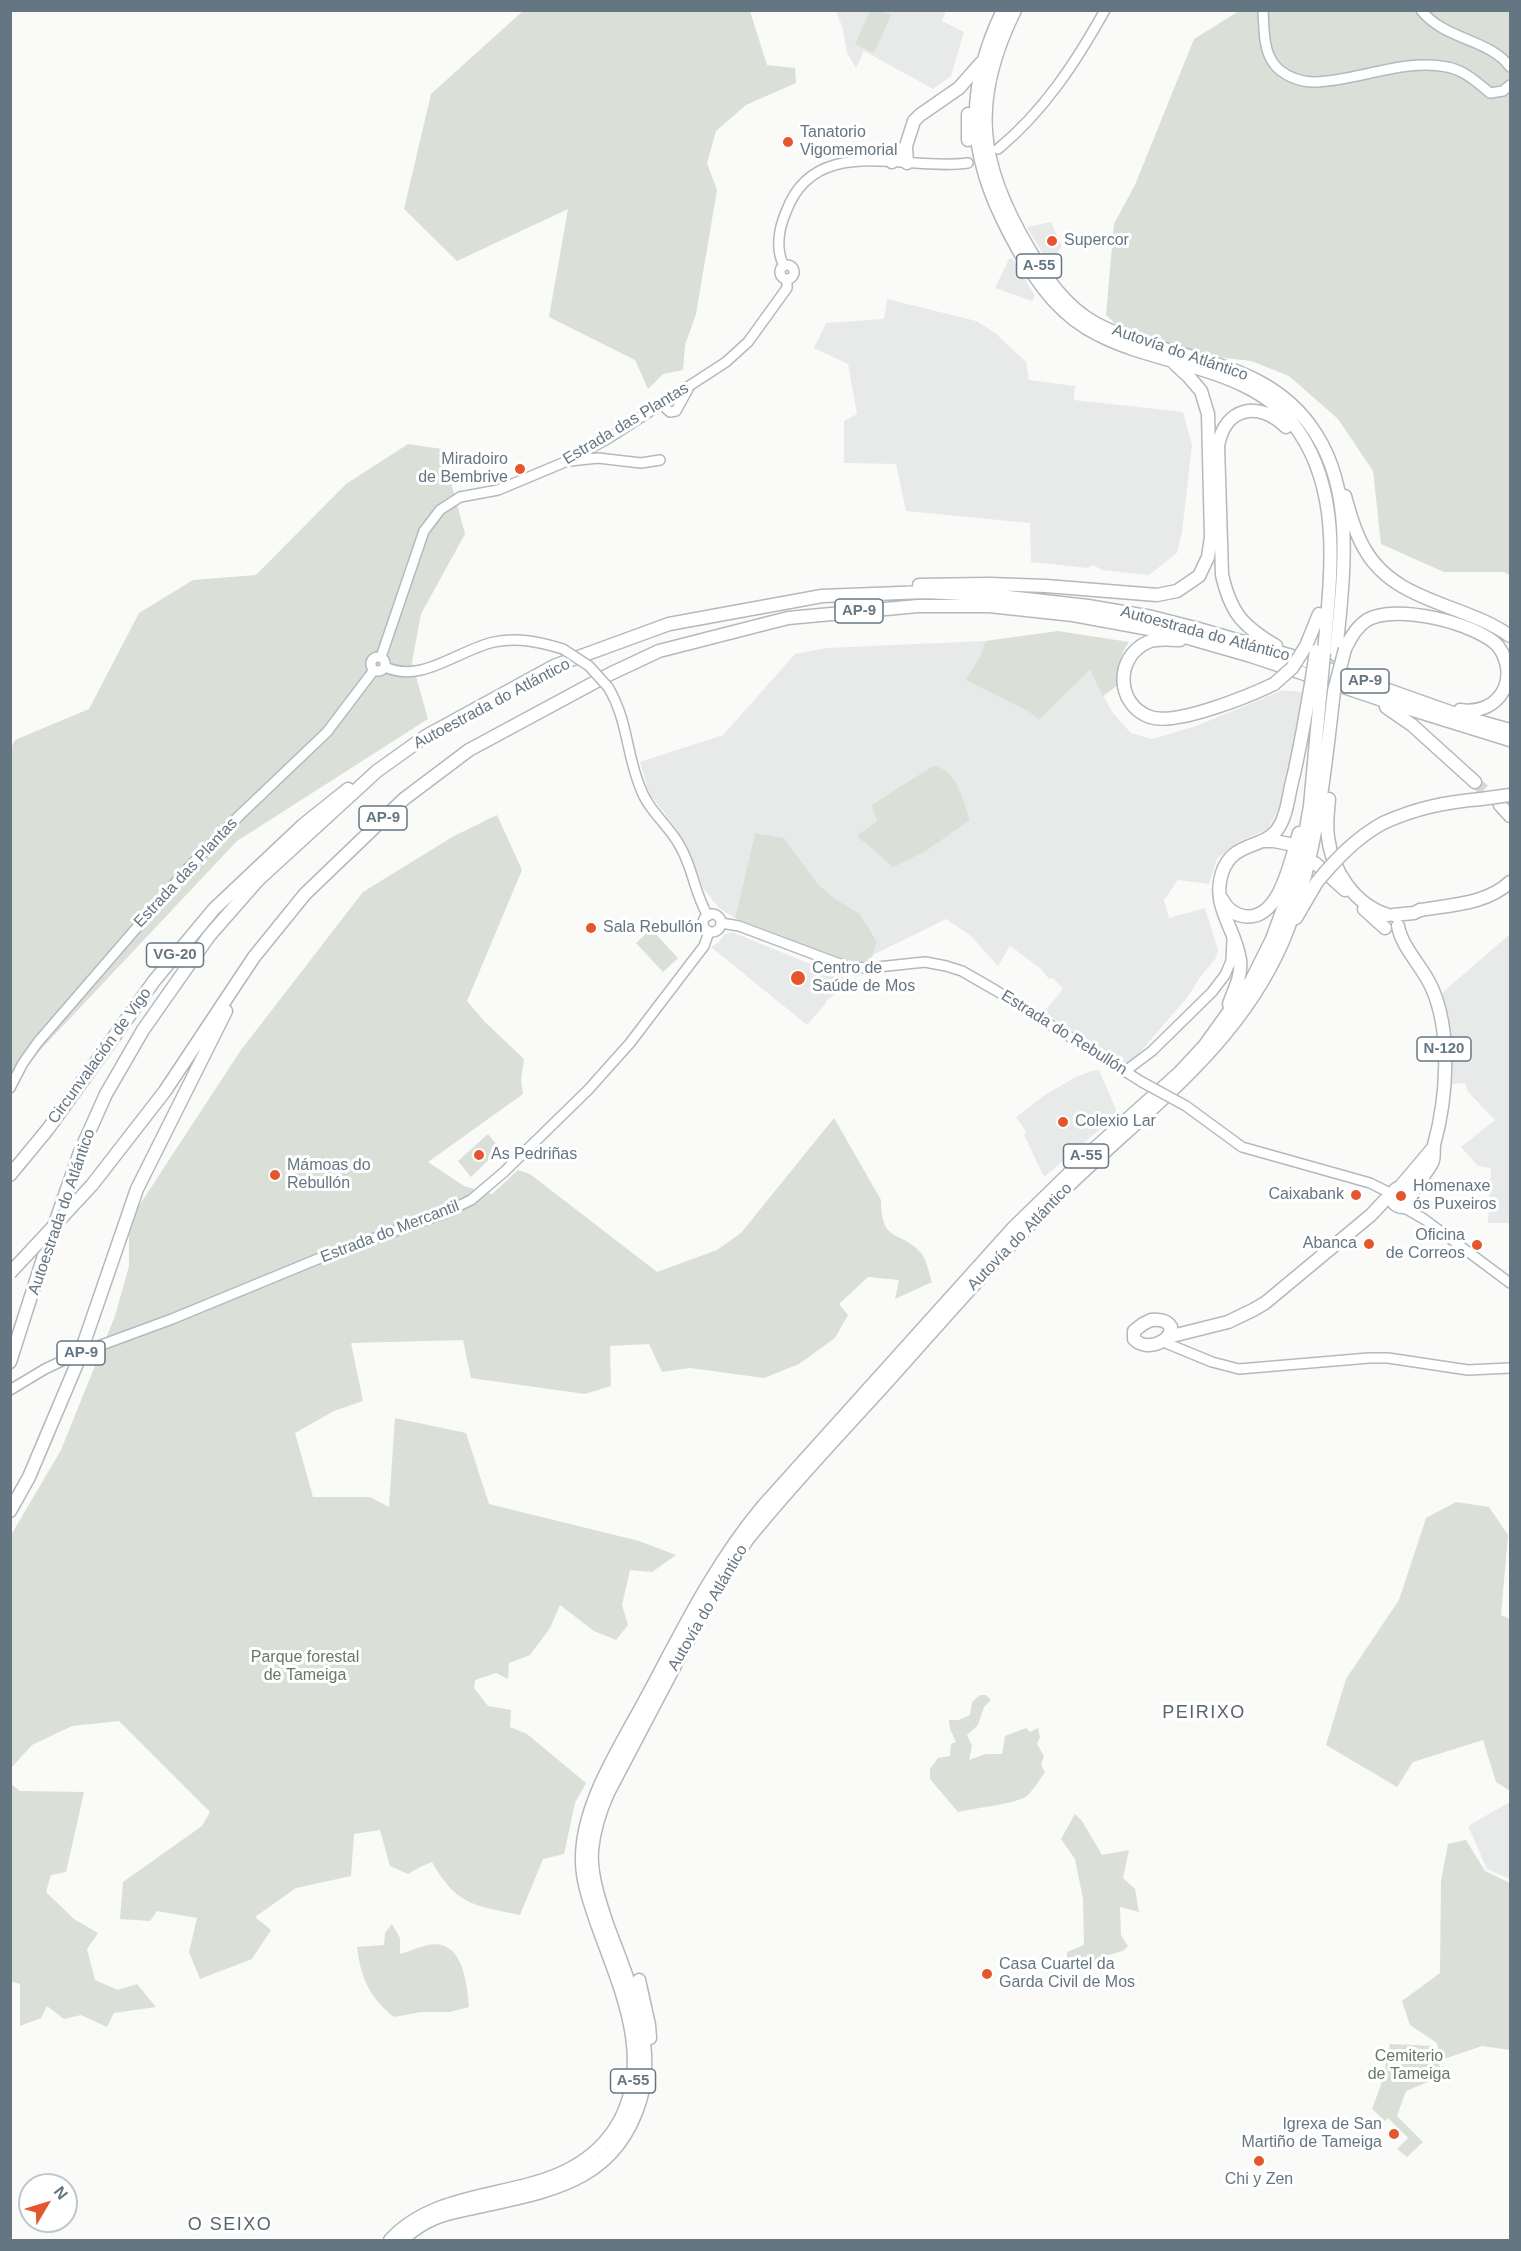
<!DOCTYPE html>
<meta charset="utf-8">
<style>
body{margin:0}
#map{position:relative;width:1521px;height:2251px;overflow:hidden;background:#fafaf8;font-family:Helvetica,sans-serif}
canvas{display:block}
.frame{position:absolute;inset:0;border:12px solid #657683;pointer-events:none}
.north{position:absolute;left:18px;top:2173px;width:60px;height:60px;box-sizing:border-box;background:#fff;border:2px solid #c1c8cd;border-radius:50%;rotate:52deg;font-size:16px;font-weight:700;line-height:24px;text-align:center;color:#657683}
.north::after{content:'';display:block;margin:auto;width:21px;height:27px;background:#e4572e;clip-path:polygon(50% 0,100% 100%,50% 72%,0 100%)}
</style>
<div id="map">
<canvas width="1521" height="2251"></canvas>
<div class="frame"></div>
<div class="north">N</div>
</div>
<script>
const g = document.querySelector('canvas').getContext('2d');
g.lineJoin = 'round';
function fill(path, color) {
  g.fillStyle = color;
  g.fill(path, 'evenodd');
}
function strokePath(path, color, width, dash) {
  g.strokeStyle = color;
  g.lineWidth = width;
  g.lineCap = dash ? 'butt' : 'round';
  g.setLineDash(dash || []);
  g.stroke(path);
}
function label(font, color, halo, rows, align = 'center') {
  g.font = font + ' Helvetica,sans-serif';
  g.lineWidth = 6;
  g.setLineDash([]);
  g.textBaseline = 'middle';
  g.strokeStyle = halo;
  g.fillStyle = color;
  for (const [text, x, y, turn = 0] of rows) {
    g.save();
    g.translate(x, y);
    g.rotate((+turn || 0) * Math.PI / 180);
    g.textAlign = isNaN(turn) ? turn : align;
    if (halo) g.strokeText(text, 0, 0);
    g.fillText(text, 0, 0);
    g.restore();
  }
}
const built = new Path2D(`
 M 836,11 L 946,11 L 942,21 L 964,32 L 951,76 L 933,89 L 864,51 L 856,68 L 847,53 L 842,26 Z
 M 1051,222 L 1062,247 L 1057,252 L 1060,262 L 1051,268 L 1027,227 Z
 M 1012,258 L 1035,296 L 1032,301 L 995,288 L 1009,259 Z
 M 887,299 L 976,321 L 994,332 L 1026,362 L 1029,380 L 1075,386 L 1074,400 L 1183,412 L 1192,445 L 1182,532 L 1177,553 L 1149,575 L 1102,570 L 1093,565 L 1088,568 L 1031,562 L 1030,523 L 906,511 L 896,464 L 844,463 L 844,421 L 857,414 L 848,364 L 814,348 L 826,323 L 884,319 Z
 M 985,641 L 980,657 L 1028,711 L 1039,720 L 1090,670 L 1112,712 L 1131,733 L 1152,739 L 1196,726 L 1283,690 L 1302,692 L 1284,798 L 1268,829 L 1238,842 L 1217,859 L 1209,884 L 1178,880 L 1164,900 L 1169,918 L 1205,908 L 1218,950 L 1216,958 L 1201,976 L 1187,998 L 1141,1051 L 1130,1068 L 1044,1012 L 1063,989 L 1053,978 L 1049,979 L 1040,968 L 1010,946 L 998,966 L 971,936 L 946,919 L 873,955 L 877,940 L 860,914 L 834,898 L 817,883 L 784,838 L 755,833 L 735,918 L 719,908 L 703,888 L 691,855 L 675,827 L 649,793 L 640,762 L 723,735 L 795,654 L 827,648 Z
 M 732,932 L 842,977 L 854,980 L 827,1000 L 825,1004 L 807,1025 L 711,947 L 719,942 L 724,935 Z
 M 1510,934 L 1510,1223 L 1488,1223 L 1491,1168 L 1478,1166 L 1461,1147 L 1495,1120 L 1468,1092 L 1465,1083 L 1452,1084 L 1449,1021 L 1442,993 Z
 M 1099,1070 L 1118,1114 L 1044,1177 L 1024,1135 L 1026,1132 L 1016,1117 L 1045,1095 L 1076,1077 L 1091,1071 Z
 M 1510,1802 L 1510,1879 L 1487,1869 L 1468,1826 Z`);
const green = new Path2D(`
 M 524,10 L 750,11 L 767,65 L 795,68 L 796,83 L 746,105 L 716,131 L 707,163 L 717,190 L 696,314 L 685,345 L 683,370 L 663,374 L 648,389 L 635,360 L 549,317 L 568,209 L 457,261 L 404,209 L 431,94 Z
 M 870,11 L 880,11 L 891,15 L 874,53 L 855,44 Z
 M 1239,11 L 1510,11 L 1510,575 L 1504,572 L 1444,572 L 1381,544 L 1373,471 L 1338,419 L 1289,376 L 1251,361 L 1191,354 L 1123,331 L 1106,315 L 1114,224 L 1135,185 L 1194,39 Z
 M 408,444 L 442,449 L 465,534 L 421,614 L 412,662 L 428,719 L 237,841 L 11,1081 L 10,750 L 15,740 L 89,709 L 139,613 L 193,580 L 256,575 L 346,484 Z
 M 1058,631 L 1129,642 C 1119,656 1118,667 1118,685 L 1103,696 L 1090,670 L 1039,720 L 1028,711 L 966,680 L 980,657 L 985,641 Z
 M 933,766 C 957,768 963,802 970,820 L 924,852 L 893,867 L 857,836 L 877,821 L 872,805 Z
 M 497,815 L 522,870 L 467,1001 L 484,1021 L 524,1059 L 521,1080 L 523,1094 L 428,1162 L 464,1186 L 492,1194 L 518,1170 L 530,1174 L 657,1272 L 717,1250 L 741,1233 L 834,1118 L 881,1200 C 881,1245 901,1229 922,1254 C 927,1261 929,1274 932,1282 L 895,1299 L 899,1280 L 868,1277 L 839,1304 L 848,1315 L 835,1338 L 799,1364 L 764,1378 L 690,1368 L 662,1372 L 649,1344 L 610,1346 L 611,1386 L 585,1394 L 471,1378 L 463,1340 L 351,1343 L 363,1401 L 334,1411 L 295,1433 L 313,1497 L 370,1497 L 389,1507 L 395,1418 L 466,1433 L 489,1504 L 639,1541 L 676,1555 L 652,1572 L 630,1570 L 622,1605 L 628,1625 L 616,1640 L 594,1631 L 560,1605 L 550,1628 L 530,1655 L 509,1663 L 508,1679 L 496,1673 L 475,1680 L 474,1688 L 488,1706 L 511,1710 L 510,1727 L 527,1734 L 586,1783 L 575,1803 L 564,1854 L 543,1859 L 520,1915 C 474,1905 457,1906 432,1862 L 420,1867 L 408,1874 L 390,1866 L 380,1830 L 354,1834 L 351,1876 L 296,1888 L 255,1917 L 271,1930 L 252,1959 L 200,1979 L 189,1952 L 197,1918 L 157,1911 L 150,1921 L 120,1919 L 123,1882 L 202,1826 L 210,1812 L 119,1721 L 72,1726 L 32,1745 L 11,1768 L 11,1535 L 61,1450 L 115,1316 L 129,1266 L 129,1221 L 241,1050 L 363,892 L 454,836 Z
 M 755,833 L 784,838 L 817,883 L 834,898 L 860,914 L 877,941 L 873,955 L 867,963 L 846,960 L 735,918 Z
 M 651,929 L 678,958 L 663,972 L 636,943 Z
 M 488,1134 L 500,1149 L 471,1177 L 458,1161 Z
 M 1456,1502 L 1489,1507 L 1508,1535 L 1501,1615 L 1510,1619 L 1510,1791 L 1496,1782 L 1483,1740 L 1413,1762 L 1397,1787 L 1326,1745 L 1346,1679 L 1399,1600 L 1426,1518 Z
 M 980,1695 L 986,1695 L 991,1700 L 984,1707 L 978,1725 L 967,1735 L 972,1746 L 969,1760 L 986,1754 L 1002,1754 L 1005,1736 L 1026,1728 L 1030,1732 L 1038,1728 L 1040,1737 L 1037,1744 L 1044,1756 L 1041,1765 L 1045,1772 C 1040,1779 1034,1789 1028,1795 C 1018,1804 974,1808 958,1812 L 930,1779 L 930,1769 L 938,1758 L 950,1756 L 951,1744 L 956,1742 L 950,1729 L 949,1720 L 959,1720 L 970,1715 L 972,1702 Z
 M 10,1783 L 20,1791 L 84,1792 L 66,1872 L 51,1875 L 46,1892 L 74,1919 L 98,1933 L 87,1949 L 95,1980 L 118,1990 L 137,1984 L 156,2007 L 114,2013 L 107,2027 L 81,2015 L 64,2019 L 47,2006 L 41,2018 L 20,2026 L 20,1984 L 10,1981 Z
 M 1075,1814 L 1082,1821 L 1102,1855 L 1129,1850 L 1123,1878 L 1135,1889 L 1139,1912 L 1120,1907 L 1121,1935 L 1128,1946 L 1123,1951 L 1098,1958 L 1092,1970 L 1084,1972 L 1067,1965 L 1067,1952 L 1084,1945 L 1083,1899 L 1075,1859 L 1061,1839 Z
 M 1466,1840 L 1485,1871 L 1510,1883 L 1510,2050 L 1482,2046 L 1441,2060 L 1437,2043 L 1410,2025 L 1402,2001 L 1440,1973 L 1441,1881 L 1448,1844 Z
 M 392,1924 L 400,1938 L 400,1954 C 409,1952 418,1947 428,1945 C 463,1938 467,1983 469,2007 L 450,2012 L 421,2012 L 394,2017 C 369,1997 361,1978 357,1947 L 384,1945 L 385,1933 Z
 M 1390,2044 L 1433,2046 L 1443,2076 L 1406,2091 L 1397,2116 L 1423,2142 L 1407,2157 L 1397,2149 L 1408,2138 L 1388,2118 L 1385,2121 L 1372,2109 L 1382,2082 Z`);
const highwayTunnel = new Path2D(`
 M 1475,782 L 1497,802`);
const secondary = new Path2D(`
 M 1263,10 C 1264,27 1263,50 1274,64 C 1283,76 1300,82 1315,82 C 1357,81 1405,58 1447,67 C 1464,70 1477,82 1490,93 L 1503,91 L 1510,85
 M 1421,10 C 1444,40 1490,39 1510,67
 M 998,149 C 1044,111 1076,62 1105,10
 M780 272a7 7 0 1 1 14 0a7 7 0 1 1-14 0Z
 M 784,266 C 775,249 779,228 786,212 C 815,132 905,172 968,163
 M 661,404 L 670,412 L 676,411 L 688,389
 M 570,461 L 598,458 L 641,463 L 660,460
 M371 664a7 7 0 1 1 14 0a7 7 0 1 1-14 0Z
 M 381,657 L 424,531 L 440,510 L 460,497 L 498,490 L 565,462 L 609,438 L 726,362 L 748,342 L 756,331 L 787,288 L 787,279
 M 385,667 C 422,684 458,650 494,642 C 518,637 540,642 563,649
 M 608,687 C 628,720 626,753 640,787 C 648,811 670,826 681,848 C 693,869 695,895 708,916
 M703 923a9 9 0 1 1 18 0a9 9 0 1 1-18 0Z
 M 721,923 L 739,926 L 848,967 L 868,968 L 925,962 L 946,966 L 962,971 L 995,990 L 1142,1082
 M 1124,1072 L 1152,1051 L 1212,992 L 1225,975 L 1231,961 L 1232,939
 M 10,1088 L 23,1063 L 38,1042 L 190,866 L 241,814 L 327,732 L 374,670
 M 1186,1106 L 1242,1147 L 1370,1183 L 1392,1194
 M 1403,1207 L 1424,1219 L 1510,1283
 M 1161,1341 L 1212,1362 L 1239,1369 L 1369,1358 L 1388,1358 L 1468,1370 L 1510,1368
 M 96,1347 L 172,1319 L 325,1256 L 442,1214 L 471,1200 L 504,1172 L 588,1090 L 630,1043 L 662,1001 L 704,946 L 709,932
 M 10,1390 L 45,1369 L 64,1360`);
const highway = new Path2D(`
 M 1003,10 C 959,101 971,166 1019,251 C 1039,286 1062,317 1099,335 C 1163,368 1256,366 1299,432 C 1343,497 1330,579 1324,653
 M 1015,10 C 970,101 978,164 1029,249 C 1046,278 1065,306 1095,323 C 1169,363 1266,354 1316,434 C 1357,498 1342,584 1336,655
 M 968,140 L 968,114
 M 892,162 L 906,146
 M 907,163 L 906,146 L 914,121 L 920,115 L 959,88 L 981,63
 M 1345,496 C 1350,514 1355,532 1364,548 C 1394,603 1464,603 1510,636
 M 919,585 L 989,584 L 1046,586 L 1157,595 L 1177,591 L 1199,576 L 1208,557 L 1211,537 L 1208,414 L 1201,391 L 1189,377 L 1175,364
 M 1180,640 C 1170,640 1157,638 1148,642 C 1114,657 1116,705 1150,717 C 1176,726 1249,696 1274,684
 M 1276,646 C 1243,626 1231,614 1222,575 L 1218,446 C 1225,407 1259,400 1286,427
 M 1306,646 L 1319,614
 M 1345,649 C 1350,638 1356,627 1367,620 C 1395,603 1476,623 1498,646 C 1521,677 1500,716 1460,710
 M 1386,707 L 1412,725 L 1475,782
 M 1329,799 C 1328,811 1326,824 1328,837 C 1332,871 1355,905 1388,915
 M 1500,805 L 1510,816
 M 1383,823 C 1416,808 1446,802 1481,799
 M 1263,841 L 1274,841 L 1289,844
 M 1315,863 L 1345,890
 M 1222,899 C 1226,907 1233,914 1243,916 C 1280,923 1291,858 1299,833
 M 1364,909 L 1385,928
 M 1393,915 L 1414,913 L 1420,910 C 1450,905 1487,904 1510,882
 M 1296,918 L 1317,882
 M 1398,926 C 1402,948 1422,966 1431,986 C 1452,1031 1447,1098 1434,1145 C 1433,1151 1435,1157 1432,1163 C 1426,1174 1417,1183 1412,1194
 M 1229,1004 C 1234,990 1242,976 1240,960 C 1236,929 1211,906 1222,873 C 1232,841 1263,849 1277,830 C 1287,816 1288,798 1292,782 C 1300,750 1305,717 1311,684
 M 10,1175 L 48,1129 L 154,981 L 214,909 L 303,825 L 348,789
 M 92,1185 L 165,1091 L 254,957 L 305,894 L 404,799 L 469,750 L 610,674 L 659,651 L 788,618 L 918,606 L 989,606 L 1073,615 L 1171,633 L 1251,656 L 1397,705 L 1510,740
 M1392 1197a10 10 0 1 1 20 0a10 10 0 1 1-20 0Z
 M 1400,1187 L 1433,1148
 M 1151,1320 C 1159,1319 1167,1320 1171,1327 C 1170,1344 1145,1351 1134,1339 L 1134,1331 L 1143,1324 Z
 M 1168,1337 L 1228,1322 L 1253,1310 L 1265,1303 L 1371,1215 L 1385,1200 L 1392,1197
 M 10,1362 L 47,1246 L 80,1152 L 106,1094 L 143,1030 L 209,936 L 258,880 L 377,771 L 426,736 L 554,666 L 669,624 L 822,596 L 926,592 L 999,596 L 1088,606 L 1152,617 L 1199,629 L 1292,656 L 1467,718 L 1510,730
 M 10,1511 L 29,1477 L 76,1366 L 137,1189 L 226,1011
 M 639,1980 L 649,2025 L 650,2038
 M 390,2240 C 451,2174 563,2210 616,2127 C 656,2062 620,1988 597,1924 C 590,1903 582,1882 582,1860 C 581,1803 624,1741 650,1691 C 684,1627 716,1562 763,1506 L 1014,1227 L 1094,1149 L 1179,1073 L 1205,1045 L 1251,981 L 1272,939 L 1300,862 L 1310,806 L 1321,686
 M 401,2240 C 409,2234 417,2227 427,2222 C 444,2213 464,2210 483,2206 C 554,2190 616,2180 640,2101 C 658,2040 626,1977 606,1921 C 599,1899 590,1873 592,1850 C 594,1830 600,1811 608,1793 L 712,1595 L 747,1540 C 792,1484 841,1433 889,1380 C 946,1316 1002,1252 1062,1192 C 1143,1112 1236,1050 1283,941 C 1317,861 1324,777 1334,691`);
const secondaryBridge = new Path2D(`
 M 563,649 L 589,666 L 608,687
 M 1142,1082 L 1186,1106
 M 64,1360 L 96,1347`);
const highwayBridge = new Path2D(`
 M 1274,684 L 1292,668 L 1306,646
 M 1311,684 L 1316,651
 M 1321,686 L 1324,653
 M 1334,691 L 1345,649
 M 1481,799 L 1510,795
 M 1317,882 C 1336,859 1356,838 1383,823
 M 10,1273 L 92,1185`);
const markers = [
 [788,142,6,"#e4572e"],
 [1052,241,6,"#e4572e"],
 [520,469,6,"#e4572e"],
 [591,928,6,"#e4572e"],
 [798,978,8,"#e4572e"],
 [1063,1122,6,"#e4572e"],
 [479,1155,6,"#e4572e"],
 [275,1175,6,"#e4572e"],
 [1356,1195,6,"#e4572e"],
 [1401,1196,6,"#e4572e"],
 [1369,1244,6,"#e4572e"],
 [1477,1245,6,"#e4572e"],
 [987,1974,6,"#e4572e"],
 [1394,2134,6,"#e4572e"],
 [1259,2161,6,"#e4572e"]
];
const shields = [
 [1039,266,45],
 [859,611,48],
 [1365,681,48],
 [383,818,48],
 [175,955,57],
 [1444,1049,54],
 [1086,1156,45],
 [81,1353,48],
 [633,2081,45]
];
const shieldNames = [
 ["A-55",1039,266],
 ["AP-9",859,611],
 ["AP-9",1365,681],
 ["AP-9",383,818],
 ["VG-20",175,955],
 ["N-120",1444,1049],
 ["A-55",1086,1156],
 ["AP-9",81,1353],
 ["A-55",633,2081]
];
const poiNames = [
 ["Tanatorio",800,133],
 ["Vigomemorial",800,151],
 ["Supercor",1064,241],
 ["Miradoiro",508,460,"right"],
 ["de Bembrive",508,478,"right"],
 ["Sala Rebullón",603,928],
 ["Centro de",812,969],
 ["Saúde de Mos",812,987],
 ["Colexio Lar",1075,1122],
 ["As Pedriñas",491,1155],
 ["Mámoas do",287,1166],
 ["Rebullón",287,1184],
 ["Homenaxe",1413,1187],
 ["ós Puxeiros",1413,1205],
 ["Caixabank",1344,1195,"right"],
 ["Oficina",1465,1236,"right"],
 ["de Correos",1465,1254,"right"],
 ["Abanca",1357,1244,"right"],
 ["Casa Cuartel da",999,1965],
 ["Garda Civil de Mos",999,1983],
 ["Igrexa de San",1382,2125,"right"],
 ["Martiño de Tameiga",1382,2143,"right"],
 ["Chi y Zen",1259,2180,"center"]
];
const streetNames = [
 ["Autovía do Atlántico",1180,353,19],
 ["Estrada das Plantas",626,424,-31],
 ["Autoestrada do Atlántico",1205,634,15],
 ["Autoestrada do Atlántico",492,704,-28],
 ["Estrada das Plantas",186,873,-47],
 ["Estrada do Rebullón",1064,1033,32],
 ["Circunvalación de Vigo",100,1056,-54],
 ["Autoestrada do Atlántico",62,1212,-71],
 ["Estrada do Mercantil",390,1232,-21],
 ["Autovía do Atlántico",1020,1237,-46],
 ["Autovía do Atlántico",708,1608,-60]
];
const parkNames = [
 ["Parque forestal",305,1658],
 ["de Tameiga",305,1676],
 ["Cemiterio",1409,2057],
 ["de Tameiga",1409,2075]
];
const neighbourhoodNames = [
 ["PEIRIXO",1204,1713],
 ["O SEIXO",230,2225]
];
fill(built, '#e8e9e9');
fill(green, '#dadfd7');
strokePath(highwayTunnel, '#d5d9db', 12, [12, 6]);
strokePath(secondary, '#b3babf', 12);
strokePath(highway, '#b4b9bd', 15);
strokePath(secondary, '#fff', 9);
strokePath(highway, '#fff', 12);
strokePath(secondaryBridge, '#b3babf', 12, []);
strokePath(highwayBridge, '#b4b9bd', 15, []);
strokePath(secondaryBridge, '#fff', 9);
strokePath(highwayBridge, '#fff', 12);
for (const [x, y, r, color] of markers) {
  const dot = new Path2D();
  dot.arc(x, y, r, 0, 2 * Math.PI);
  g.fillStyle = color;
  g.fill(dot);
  strokePath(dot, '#fff', 2);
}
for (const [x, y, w] of shields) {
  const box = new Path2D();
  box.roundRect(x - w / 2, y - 12, w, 24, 4.5);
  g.fillStyle = '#fff';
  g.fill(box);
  strokePath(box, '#657683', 1.5);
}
label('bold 15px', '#657683', null, shieldNames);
label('16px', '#657683', '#fff', poiNames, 'left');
label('16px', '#657683', '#fff', streetNames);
label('16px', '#687a64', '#fff', parkNames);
g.letterSpacing = '1.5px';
label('18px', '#57646e', '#fff', neighbourhoodNames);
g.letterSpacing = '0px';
</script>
